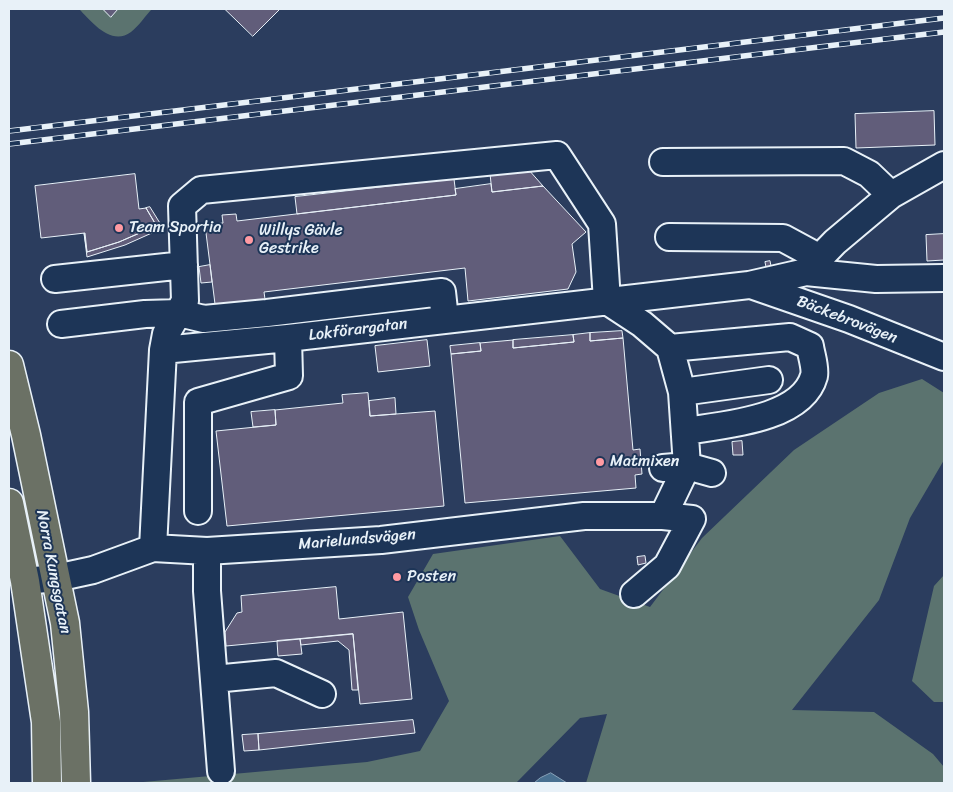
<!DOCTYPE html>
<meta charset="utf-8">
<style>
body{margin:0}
#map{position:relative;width:953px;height:792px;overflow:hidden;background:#2b3d5e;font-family:Sriracha,sans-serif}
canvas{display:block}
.frame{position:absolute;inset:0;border:10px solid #e8f1f8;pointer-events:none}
</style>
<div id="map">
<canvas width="953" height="792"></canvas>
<div class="frame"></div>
</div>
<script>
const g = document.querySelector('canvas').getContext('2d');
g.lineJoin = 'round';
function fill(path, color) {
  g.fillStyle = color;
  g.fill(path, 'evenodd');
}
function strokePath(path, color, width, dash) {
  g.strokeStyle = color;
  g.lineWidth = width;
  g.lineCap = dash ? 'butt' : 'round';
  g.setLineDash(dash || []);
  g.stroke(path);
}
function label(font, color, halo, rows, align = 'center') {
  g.font = font + ' Sriracha,sans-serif';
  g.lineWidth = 4;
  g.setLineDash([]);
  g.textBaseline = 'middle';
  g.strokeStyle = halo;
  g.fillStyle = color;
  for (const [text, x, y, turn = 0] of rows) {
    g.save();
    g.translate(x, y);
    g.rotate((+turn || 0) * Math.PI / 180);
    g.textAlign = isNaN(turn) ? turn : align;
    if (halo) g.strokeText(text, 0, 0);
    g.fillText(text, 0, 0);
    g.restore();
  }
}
const green = new Path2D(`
 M 79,9 L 152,9 C 145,16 139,26 131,32 C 111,47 91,21 79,9 Z
 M 922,379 L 944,393 L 944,460 L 910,518 L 879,600 L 792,710 L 874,712 L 933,754 L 944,767 L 944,783 L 586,783 L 607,714 L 580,718 L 516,783 L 132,783 L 367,762 L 420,751 L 449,701 L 419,630 L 408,597 L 433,554 L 560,536 L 600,589 L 650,607 L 702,538 L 794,450 L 879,393 Z
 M 944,575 L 944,702 L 934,702 L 912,681 L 934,586 Z`);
const water = new Path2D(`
 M 551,773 L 567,783 L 534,783 L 540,778 Z`);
const building = new Path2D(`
 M 103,9 L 118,9 L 111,17 Z
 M 225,9 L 280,9 L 253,36 Z
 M 934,111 L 935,145 L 856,148 L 855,114 Z
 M 528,169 L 543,186 L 492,192 L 490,174 Z
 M 135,174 L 139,209 L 146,208 L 156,225 L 158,225 L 119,242 L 87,252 L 85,233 L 41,238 L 35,186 Z
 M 454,179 L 456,195 L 297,214 L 295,197 Z
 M 491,184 L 492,192 L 543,186 L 586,232 L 572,244 L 576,272 L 568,289 L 468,301 L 465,268 L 264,292 L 265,299 L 259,306 L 222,310 L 215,304 L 205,225 L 223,223 L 222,215 L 236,214 L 237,221 L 456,195 L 455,189 Z
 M 150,207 L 163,228 L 125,245 L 87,257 L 84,233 L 87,252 L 119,242 L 158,225 L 156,225 L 146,208 Z
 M 944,234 L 944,260 L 927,261 L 926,235 Z
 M 770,261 L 771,266 L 766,267 L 765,262 Z
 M 210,265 L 212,282 L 201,283 L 199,267 Z
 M 622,331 L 623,338 L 590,341 L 590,333 Z
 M 590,333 L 590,341 L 623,338 L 633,450 L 640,449 L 642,474 L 635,475 L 636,488 L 465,503 L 451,354 L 481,351 L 480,343 L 513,340 L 513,348 L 574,342 L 573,335 Z
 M 573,335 L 574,342 L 513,348 L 513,340 Z
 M 427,340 L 430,366 L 378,372 L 375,346 Z
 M 480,343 L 481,351 L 451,354 L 450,346 Z
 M 368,393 L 370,416 L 435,411 L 444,506 L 227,526 L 216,431 L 276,425 L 275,410 L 343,403 L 342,395 Z
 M 395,398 L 396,414 L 370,416 L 369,401 Z
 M 275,410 L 276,425 L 253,427 L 251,412 Z
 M 742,441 L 743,455 L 733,455 L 732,442 Z
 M 645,556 L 646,563 L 638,565 L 637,557 Z
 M 336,587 L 339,619 L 403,612 L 412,699 L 360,704 L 353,634 L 226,646 L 225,632 L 237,613 L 242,612 L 241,596 Z
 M 353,634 L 358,690 L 352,690 L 349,650 L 338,641 L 301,645 L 300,639 Z
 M 300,639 L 302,654 L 278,656 L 277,641 Z
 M 413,720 L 415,733 L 259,750 L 258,734 Z
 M 258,734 L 259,750 L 244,751 L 242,735 Z`);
const minor = new Path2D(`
 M 663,162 L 844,161 L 869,174 L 891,195
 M 669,237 L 783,238 L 820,258
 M 806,272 L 835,242 L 891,195 L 944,165
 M 55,279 L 184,265
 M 751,285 L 849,319 L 944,357
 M 61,324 L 145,314 L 179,313 L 204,319 L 267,313 L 442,292 L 445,319
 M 670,348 L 790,337 L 810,346 C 811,354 816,368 814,376 C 802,420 722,425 686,431
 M 163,350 L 288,338 L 749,285 L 806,272 L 876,279 L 944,278
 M 682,392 L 769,380
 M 663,468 L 687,466 L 712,473
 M 198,511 L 198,402 L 289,376 L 288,338
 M 153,548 L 163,350 L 166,334 L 185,301 L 182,206 L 201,190 L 557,155 L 602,224 L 607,301 L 642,324 L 670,348 L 682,392 L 687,466 L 663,516
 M 207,551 L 207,591 L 221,771
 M 25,581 L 56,578 L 93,570 L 153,548 L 207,551 L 381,540 L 584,516 L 663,516 L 692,519 L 667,566 L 634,594
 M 214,679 L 276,673 L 322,694`);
const major = new Path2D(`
 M 9,365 L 26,435 L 65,623 L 74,712 L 76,783
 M 9,503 L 25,581 L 46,722 L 47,783`);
const rail = new Path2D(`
 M 9,131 L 944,18
 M 9,144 L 944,32`);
const markers = [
 [119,228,5,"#ff9aa2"],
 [249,240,5,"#ff9aa2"],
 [600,462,5,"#ff9aa2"],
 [397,577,5,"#ff9aa2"]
];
const poiNames = [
 ["Team Sportia",129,228],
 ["Willys Gävle",259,231],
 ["Gestrike",259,249],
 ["Matmixen",610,462],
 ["Posten",407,577]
];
const streetNames = [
 ["Bäckebrovägen",847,320,21],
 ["Lokförargatan",358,330,-7],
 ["Marielundsvägen",357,540,-5],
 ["Norra Kungsgatan",53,572,79]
];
fill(green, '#5b736f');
fill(water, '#486f90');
strokePath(water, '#88a3ba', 1);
fill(building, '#615d7a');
strokePath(building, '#e8f1f8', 1);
strokePath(minor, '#e8f1f8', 30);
strokePath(major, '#e8f1f8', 31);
strokePath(minor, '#1d3557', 26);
strokePath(major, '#6b7165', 28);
strokePath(rail, '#e8f1f8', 5.5);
strokePath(rail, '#1d3557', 4, [11]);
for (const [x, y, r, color] of markers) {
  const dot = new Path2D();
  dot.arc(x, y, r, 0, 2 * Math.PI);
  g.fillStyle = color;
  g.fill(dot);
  strokePath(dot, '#1d3557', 2);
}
label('16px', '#e8f1f8', '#1d3557', poiNames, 'left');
label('16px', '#e8f1f8', '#1d3557', streetNames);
</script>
